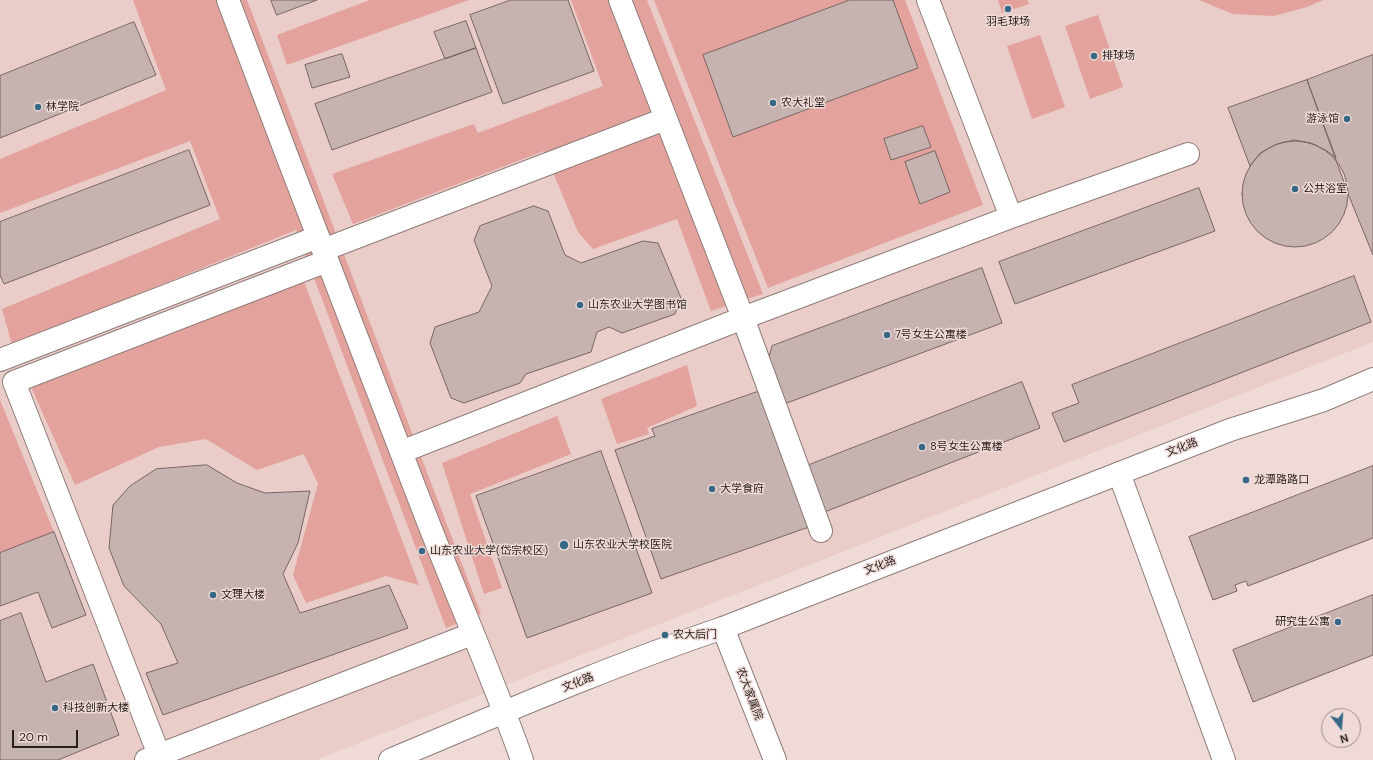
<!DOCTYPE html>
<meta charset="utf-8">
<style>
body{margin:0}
#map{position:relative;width:1373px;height:760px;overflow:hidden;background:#efdad7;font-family:"DM Sans",sans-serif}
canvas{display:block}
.north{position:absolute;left:1321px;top:708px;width:40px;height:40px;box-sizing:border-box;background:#efdad7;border:1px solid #9e8f8d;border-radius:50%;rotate:163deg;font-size:11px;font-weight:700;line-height:16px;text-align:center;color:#251e1d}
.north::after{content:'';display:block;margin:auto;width:14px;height:18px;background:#356885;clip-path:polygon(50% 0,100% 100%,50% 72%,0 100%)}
.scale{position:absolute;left:12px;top:730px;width:66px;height:18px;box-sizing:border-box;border:2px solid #251e1d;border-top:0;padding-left:5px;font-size:12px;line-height:14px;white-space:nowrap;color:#251e1d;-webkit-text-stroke:3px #efdad7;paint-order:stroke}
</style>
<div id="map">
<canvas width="1373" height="760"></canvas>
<div class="north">N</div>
<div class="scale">20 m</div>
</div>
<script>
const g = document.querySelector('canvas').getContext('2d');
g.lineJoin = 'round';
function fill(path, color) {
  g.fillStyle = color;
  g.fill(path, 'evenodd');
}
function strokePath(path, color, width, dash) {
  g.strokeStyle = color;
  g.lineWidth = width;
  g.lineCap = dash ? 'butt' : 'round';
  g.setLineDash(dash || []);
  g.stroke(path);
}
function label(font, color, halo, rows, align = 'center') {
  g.font = font + ' "DM Sans","Noto Sans SC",sans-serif';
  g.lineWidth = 3;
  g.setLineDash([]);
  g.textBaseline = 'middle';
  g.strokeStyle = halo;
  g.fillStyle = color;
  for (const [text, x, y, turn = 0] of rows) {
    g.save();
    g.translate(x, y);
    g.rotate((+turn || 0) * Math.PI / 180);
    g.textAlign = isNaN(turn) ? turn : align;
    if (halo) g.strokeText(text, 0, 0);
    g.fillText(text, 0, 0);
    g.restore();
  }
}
const built = new Path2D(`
 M 0,0 L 1373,0 L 1373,342 L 316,760 L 0,760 Z`);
const green = new Path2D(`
 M 133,0 L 247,0 L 481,614 L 446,628 L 296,230 L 12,345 L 2,309 L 220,219 L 190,141 L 0,213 L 0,159 L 166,90 Z
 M 370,0 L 469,0 L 287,65 L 277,35 Z
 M 571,0 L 647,0 L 763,294 L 711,311 L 677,219 L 593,249 L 578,232 L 544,151 L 353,224 L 332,174 L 474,124 L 478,133 L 603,86 Z
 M 654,0 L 905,0 L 983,205 L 768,288 Z
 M 998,0 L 1027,0 L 1029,4 L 1002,13 Z
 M 1199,0 L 1323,0 L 1307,7 L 1274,16 L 1233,14 Z
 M 1098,15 L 1123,87 L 1090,99 L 1065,26 Z
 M 1040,35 L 1065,107 L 1032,119 L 1007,46 Z
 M 303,279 L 419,585 L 386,576 L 306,603 L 293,575 L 318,484 L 304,454 L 257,470 L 206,439 L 159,447 L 75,485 L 31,387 Z
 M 687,365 L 697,406 L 647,428 L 649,434 L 617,444 L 601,399 Z
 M 0,400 L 54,532 L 0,553 Z
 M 557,416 L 571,454 L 470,494 L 502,588 L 484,594 L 442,463 Z`);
const building = new Path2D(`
 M 271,0 L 317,0 L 277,15 Z
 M 511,0 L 568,0 L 594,71 L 503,104 L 470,15 Z
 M 850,0 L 893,0 L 918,68 L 733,137 L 703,55 Z
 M 466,21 L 476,48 L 445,59 L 434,32 Z
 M 134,22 L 156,75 L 0,138 L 0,76 Z
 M 476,48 L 492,92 L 332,150 L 315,104 Z
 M 342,54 L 350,77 L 312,88 L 305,65 Z
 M 1373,55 L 1373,255 L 1349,196 L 1307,80 Z
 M 1307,80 L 1336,158 L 1327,151 L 1311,143 L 1294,140 L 1277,144 L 1260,153 L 1250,166 L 1228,108 Z
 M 923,126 L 931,147 L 891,160 L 884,139 Z
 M1242 194a53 53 0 1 1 106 0a53 53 0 1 1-106 0Z
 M 189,150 L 210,205 L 4,284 L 0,275 L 0,222 Z
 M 935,151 L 950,192 L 920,204 L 905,162 Z
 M 1199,188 L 1215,231 L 1015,304 L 999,262 Z
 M 534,206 L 548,211 L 565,255 L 581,263 L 643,241 L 658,243 L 681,298 L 675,314 L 622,333 L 609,327 L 597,332 L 591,352 L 526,374 L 520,383 L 464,403 L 451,398 L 430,343 L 435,327 L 479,312 L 492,286 L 474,240 L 480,226 Z
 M 982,268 L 1002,323 L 776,407 L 764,374 L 772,346 Z
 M 1354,276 L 1371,322 L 1064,442 L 1052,413 L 1079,403 L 1072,385 Z
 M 1022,382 L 1040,428 L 822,513 L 804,467 Z
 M 760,391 L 809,527 L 661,579 L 615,450 L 655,436 L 652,429 Z
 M 601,451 L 652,593 L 527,638 L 476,496 Z
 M 207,465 L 237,483 L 265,493 L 310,491 L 298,543 L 283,574 L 300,613 L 389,585 L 408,628 L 163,715 L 146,673 L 178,663 L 161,624 L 124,586 L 109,548 L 113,505 L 130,486 L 156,469 Z
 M 1373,466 L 1373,538 L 1248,586 L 1246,581 L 1235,585 L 1237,591 L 1213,600 L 1189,537 Z
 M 54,532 L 86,615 L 52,628 L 38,592 L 0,606 L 0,553 Z
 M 1373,595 L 1373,655 L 1253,702 L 1233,650 Z
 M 21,613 L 46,682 L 93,664 L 119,735 L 58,760 L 0,760 L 0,621 Z`);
const minor = new Path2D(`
 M 228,0 C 292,170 357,339 423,509 C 455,592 492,675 522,760
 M 1011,217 L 1188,154
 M 323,250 L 665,119
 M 0,360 L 318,237
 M 401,452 L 743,318 L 620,0
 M 1119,473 L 1224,760
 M 821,531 L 743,318 L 1011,217 L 928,0
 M 723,628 L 775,760
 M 159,755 L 14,382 L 327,261
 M 146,760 L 472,634`);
const tertiary = new Path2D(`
 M 390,760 C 500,714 610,666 723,628 L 1230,430 L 1324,400 L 1373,379`);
const markers = [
 [1008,9,4,"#356885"],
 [1094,56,4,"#356885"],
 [773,103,4,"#356885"],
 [38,107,4,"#356885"],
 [1347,119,4,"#356885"],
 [1295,189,4,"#356885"],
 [580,305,4,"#356885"],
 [887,335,4,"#356885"],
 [922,447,4,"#356885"],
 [1246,480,4,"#356885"],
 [712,489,4,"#356885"],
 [564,545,5,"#356885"],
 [422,551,4,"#356885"],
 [213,595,4,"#356885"],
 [1338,622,4,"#356885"],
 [665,635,4,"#356885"],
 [55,708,4,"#356885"]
];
const poiNames = [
 ["羽毛球场",1008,22,"center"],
 ["排球场",1102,56],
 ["农大礼堂",781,103],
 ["林学院",46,107],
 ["游泳馆",1339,119,"right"],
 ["公共浴室",1303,189],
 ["山东农业大学图书馆",588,305],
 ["7号女生公寓楼",895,335],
 ["8号女生公寓楼",930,447],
 ["龙潭路路口",1254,480],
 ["大学食府",720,489],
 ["山东农业大学校医院",573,545],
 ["山东农业大学(岱宗校区)",430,551],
 ["文理大楼",221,595],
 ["研究生公寓",1330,622,"right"],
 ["农大后门",673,635],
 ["科技创新大楼",63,708]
];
const streetNames = [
 ["文化路",1182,448,-21],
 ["文化路",880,566,-21],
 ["文化路",578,683,-22],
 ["农大家属院",749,694,69]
];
fill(built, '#eaccc9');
fill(green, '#e3a29b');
fill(building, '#c6b2b0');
strokePath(building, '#796765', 1);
strokePath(minor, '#8f7c79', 24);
strokePath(tertiary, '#8f7c79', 24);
strokePath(minor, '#fff', 22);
strokePath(tertiary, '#fff', 22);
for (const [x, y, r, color] of markers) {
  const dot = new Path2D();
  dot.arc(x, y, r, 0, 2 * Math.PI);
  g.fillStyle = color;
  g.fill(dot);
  strokePath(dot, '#efdad7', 1.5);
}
label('11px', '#251e1d', '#efdad7', poiNames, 'left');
label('11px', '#251e1d', '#efdad7', streetNames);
</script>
